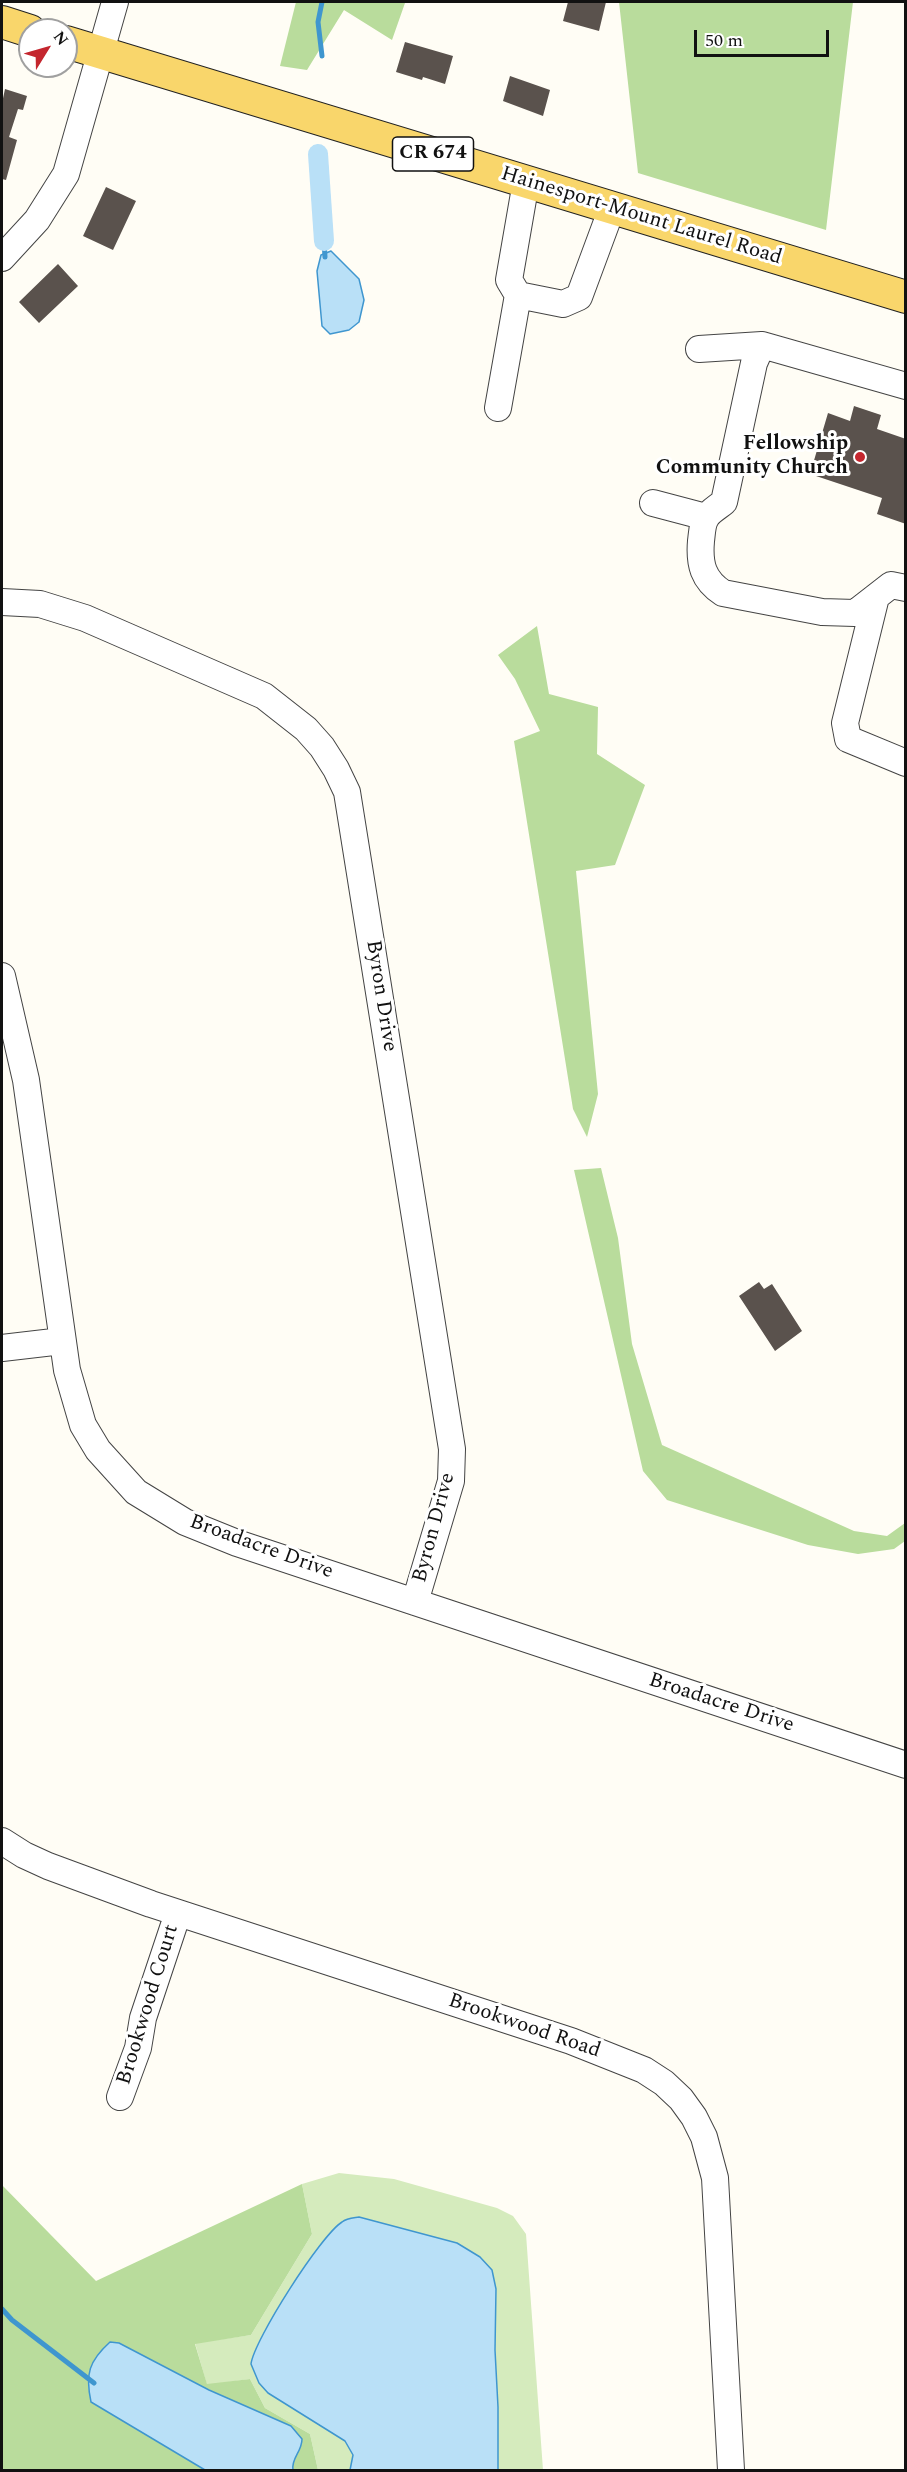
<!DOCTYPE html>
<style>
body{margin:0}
#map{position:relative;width:907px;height:2472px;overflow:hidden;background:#fffdf5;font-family:Spectral,serif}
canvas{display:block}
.frame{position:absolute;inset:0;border:3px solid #111;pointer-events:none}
.north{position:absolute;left:18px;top:18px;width:60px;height:60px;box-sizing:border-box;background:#fff;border:2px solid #a0a0a0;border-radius:50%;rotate:53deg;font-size:16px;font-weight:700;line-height:24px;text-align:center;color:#111}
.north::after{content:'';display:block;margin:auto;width:21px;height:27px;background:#c4262e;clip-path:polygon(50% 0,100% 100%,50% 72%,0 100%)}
.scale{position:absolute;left:694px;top:30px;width:135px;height:27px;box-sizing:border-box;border:3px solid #111;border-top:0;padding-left:8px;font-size:18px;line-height:21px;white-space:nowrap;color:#111;-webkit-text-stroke:4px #fff;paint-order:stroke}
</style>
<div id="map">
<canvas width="907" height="2472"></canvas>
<div class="frame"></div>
<div class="north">N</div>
<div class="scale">50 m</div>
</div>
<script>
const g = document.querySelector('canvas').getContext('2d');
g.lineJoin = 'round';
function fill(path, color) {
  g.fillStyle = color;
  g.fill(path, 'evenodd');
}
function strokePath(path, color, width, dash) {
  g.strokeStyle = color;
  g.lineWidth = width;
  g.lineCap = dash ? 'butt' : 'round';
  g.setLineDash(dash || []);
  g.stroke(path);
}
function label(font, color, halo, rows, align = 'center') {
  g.font = font + ' Spectral,serif';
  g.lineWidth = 6;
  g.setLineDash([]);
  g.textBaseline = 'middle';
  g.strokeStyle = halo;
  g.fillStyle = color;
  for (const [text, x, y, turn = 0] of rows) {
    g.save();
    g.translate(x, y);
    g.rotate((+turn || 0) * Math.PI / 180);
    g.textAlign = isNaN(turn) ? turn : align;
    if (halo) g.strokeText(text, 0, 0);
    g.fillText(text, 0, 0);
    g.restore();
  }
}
const green = new Path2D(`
 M 339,2173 L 394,2179 L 497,2208 L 513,2216 L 526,2234 L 543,2470 L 318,2470 L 310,2434 L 265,2408 L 250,2379 L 207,2385 L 195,2343 L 251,2335 L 312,2234 L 302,2184 Z`);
const forest = new Path2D(`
 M 296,2 L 404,2 L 405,3 L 392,40 L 344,10 L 307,70 L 280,66 Z
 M 619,2 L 853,2 L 826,230 L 638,173 Z
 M 537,626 L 549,694 L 598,707 L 597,754 L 645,785 L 615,865 L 576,871 L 598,1094 L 587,1137 L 573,1109 L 514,741 L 540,731 L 515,679 L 498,655 Z
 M 601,1168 L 618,1238 L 632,1344 L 662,1445 L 854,1531 L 887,1536 L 905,1523 L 905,1541 L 894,1549 L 858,1554 L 808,1545 L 667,1500 L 643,1471 L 574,1170 Z
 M 302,2184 L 312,2234 L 251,2335 L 195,2344 L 207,2384 L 250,2379 L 265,2408 L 310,2434 L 318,2470 L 2,2470 L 2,2185 L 96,2281 Z`);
const water = new Path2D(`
 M 331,251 L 359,279 L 364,300 L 359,322 L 349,330 L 330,334 L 322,326 L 317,271 L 321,255 Z
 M 359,2217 L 457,2243 L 480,2257 L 492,2270 L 496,2289 L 495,2350 L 498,2407 L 498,2470 L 350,2470 L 353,2455 L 345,2441 L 268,2393 L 259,2383 L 251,2364 C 254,2340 321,2235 342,2222 C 347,2218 353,2218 359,2217 Z
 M 110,2342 L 119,2343 L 209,2390 L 291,2426 L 302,2439 C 302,2452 291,2458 293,2470 L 205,2470 L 91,2402 C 85,2374 89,2361 110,2342 Z`);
const stream = new Path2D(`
 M 322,2 L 318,22 L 322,56
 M 324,241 L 325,257
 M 2,2309 L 12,2320 L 94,2383`);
const canal = new Path2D(`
 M 318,154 L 324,241`);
const building = new Path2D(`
 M 568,2 L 606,2 L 599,31 L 563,21 Z
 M 405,42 L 453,56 L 445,84 L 423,77 L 422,80 L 396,72 Z
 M 510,76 L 550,90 L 543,116 L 503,101 Z
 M 5,89 L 27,96 L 23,110 L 18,109 L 9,137 L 17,140 L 6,180 L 2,179 L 2,103 Z
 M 106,187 L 136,201 L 113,250 L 83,236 Z
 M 58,264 L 78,286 L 39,323 L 19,302 Z
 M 854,406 L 881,415 L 877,429 L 906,439 L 906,524 L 877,514 L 882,498 L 810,474 L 828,413 L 850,421 Z
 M 759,1282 L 764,1289 L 772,1284 L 802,1331 L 775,1351 L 739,1296 Z`);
const minor = new Path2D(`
 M 526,182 L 509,280 L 518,295 L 563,304 L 579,297 L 612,208
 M 2,258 L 37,220 L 66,174 L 115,2
 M 762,345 L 754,363 L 724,502 C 718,507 709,512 706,518 C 702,524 702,534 701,541 C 699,564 703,580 723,593 L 822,612 L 855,613 L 891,585 L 906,588
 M 699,349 L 762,345 L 906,386
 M 498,408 L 518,295
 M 653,503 L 706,517
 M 876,597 L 845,723 L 848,739 L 906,763
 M 2,602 L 40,604 L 85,618 L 264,696 L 306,729 L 322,747 L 336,769 L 347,792 L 452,1449 L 451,1481 L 415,1602
 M 2,976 L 26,1080 L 67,1370 L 83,1425 L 98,1450 L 136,1492 L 185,1522 L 237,1543 L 906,1765
 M 2,1348 L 62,1341
 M 2,1841 L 24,1855 L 48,1866 L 151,1904 L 571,2041 L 644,2070 L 664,2083 L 681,2099 L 694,2117 L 704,2137 L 715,2178 L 731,2470
 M 120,2097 L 138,2048 L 143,2018 L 178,1913`);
const major = new Path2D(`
 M 2,22 L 30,31
 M 66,42 L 906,297`);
const markers = [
 [860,457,6,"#c4262e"]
];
const shields = [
 [433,154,81]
];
const shieldNames = [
 ["CR 674",433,154]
];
const streetNames = [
 ["Hainesport-Mount Laurel Road",641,217,17],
 ["Byron Drive",380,996,81],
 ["Byron Drive",435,1528,-75],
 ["Broadacre Drive",261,1548,20],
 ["Broadacre Drive",721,1704,18],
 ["Brookwood Court",149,2005,-73],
 ["Brookwood Road",524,2027,19]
];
const poiNames = [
 ["Fellowship",848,445],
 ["Community Church",848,469]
];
fill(green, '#d5ebbd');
fill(forest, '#b9dc9c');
fill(water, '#b9e0f7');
strokePath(water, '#3f96cf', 1.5);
strokePath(stream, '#3f96cf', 5);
strokePath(canal, '#b9e0f7', 20);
fill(building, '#5a524d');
strokePath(minor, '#444', 28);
strokePath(major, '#222', 34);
strokePath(minor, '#fff', 26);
strokePath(major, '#f9d66b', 32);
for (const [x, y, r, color] of markers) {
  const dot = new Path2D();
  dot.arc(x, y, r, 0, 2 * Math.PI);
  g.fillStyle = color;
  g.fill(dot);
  strokePath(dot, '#fff', 2);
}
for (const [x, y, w] of shields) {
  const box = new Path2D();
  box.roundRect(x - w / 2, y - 17, w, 34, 4.5);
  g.fillStyle = '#fff';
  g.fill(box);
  strokePath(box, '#111', 1.5);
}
label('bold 20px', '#111', null, shieldNames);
label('21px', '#111', '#fff', streetNames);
label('bold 21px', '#111', '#fff', poiNames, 'right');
</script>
